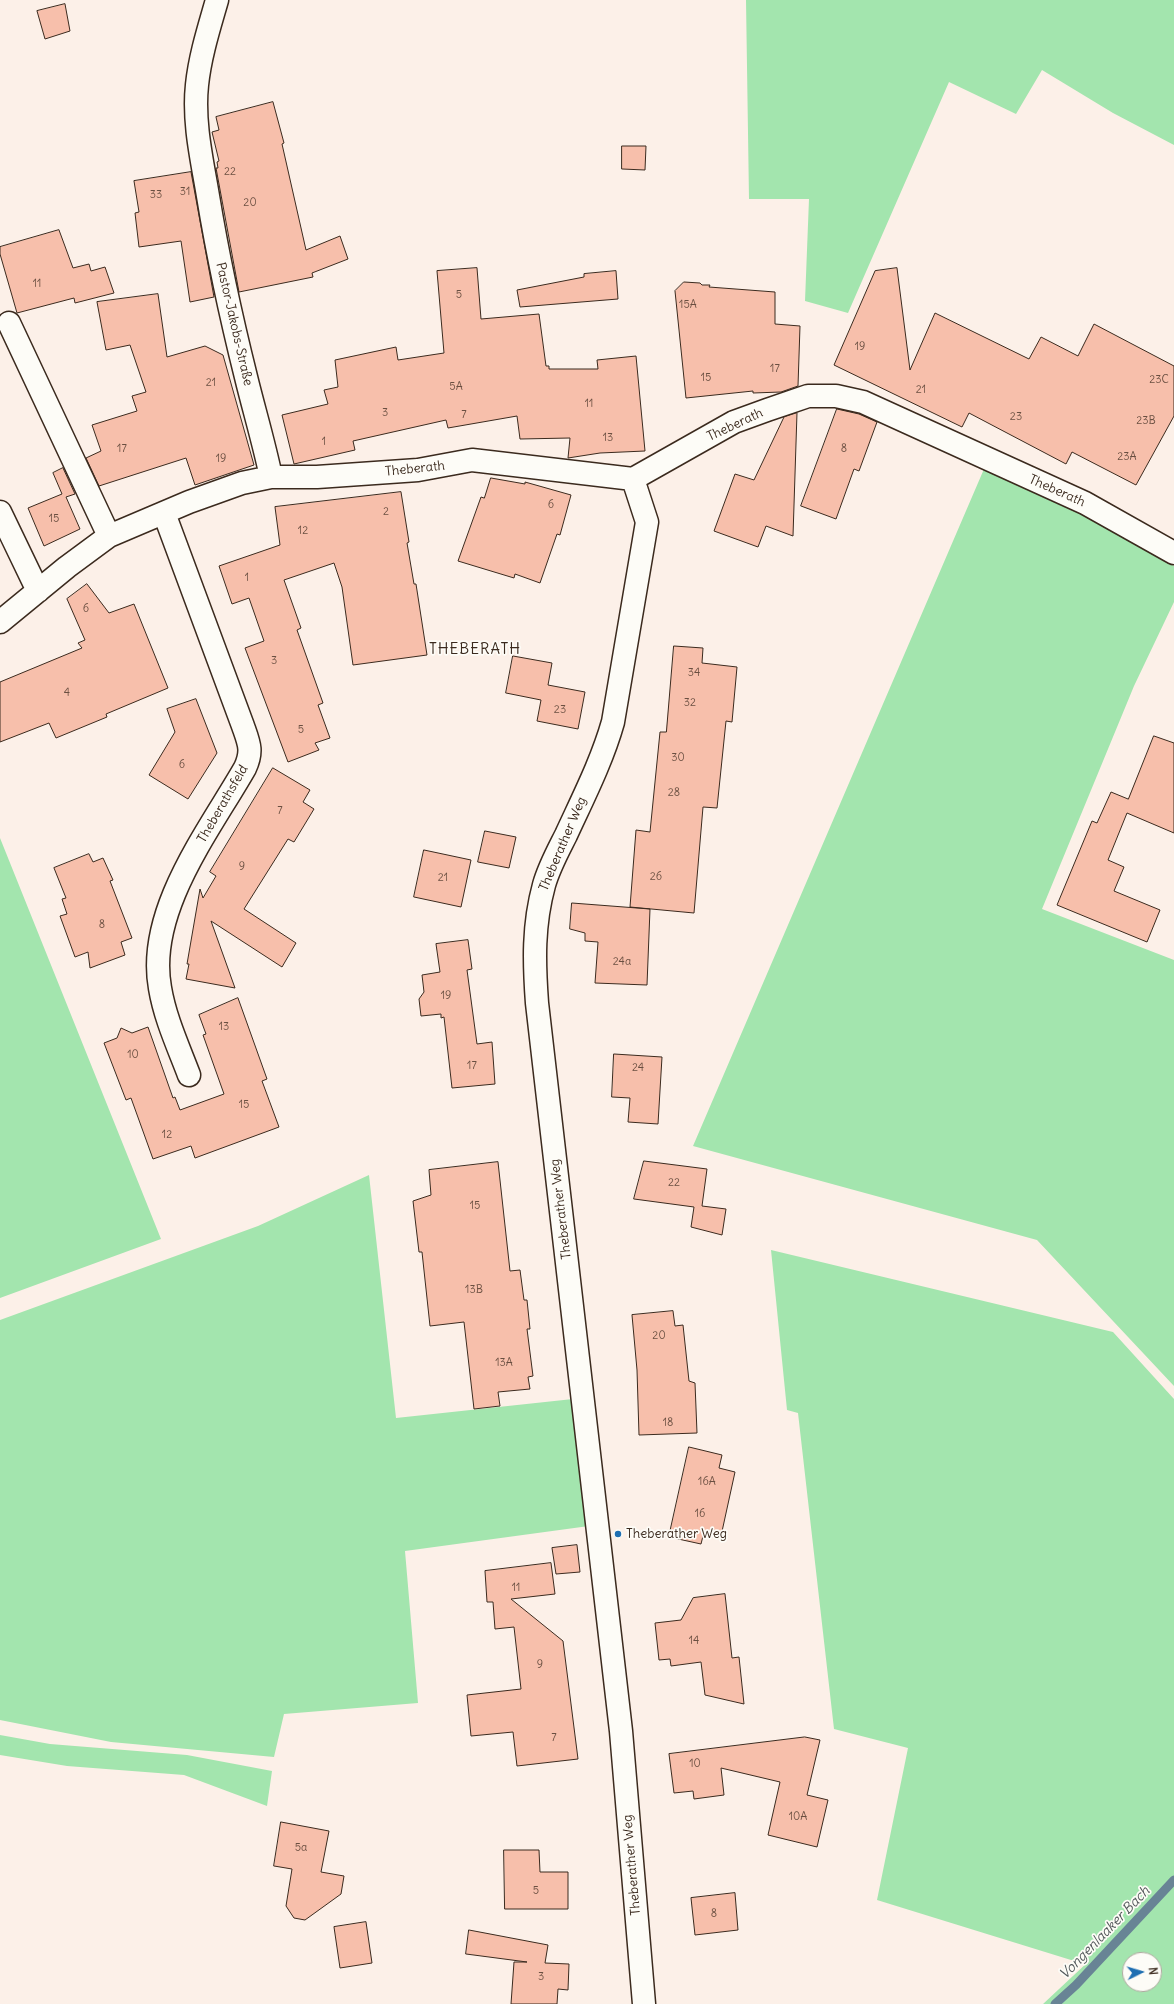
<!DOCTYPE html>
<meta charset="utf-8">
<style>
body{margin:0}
#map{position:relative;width:1174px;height:2004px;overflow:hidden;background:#fcf0e8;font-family:Delius,sans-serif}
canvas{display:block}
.north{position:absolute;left:1122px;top:1952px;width:40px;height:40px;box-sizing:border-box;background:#fdfcf7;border:1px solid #afa8a0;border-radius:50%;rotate:85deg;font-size:11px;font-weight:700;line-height:16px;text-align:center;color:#3b2a1e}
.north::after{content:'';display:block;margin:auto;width:14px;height:18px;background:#1f6fb2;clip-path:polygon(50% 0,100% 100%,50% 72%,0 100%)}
</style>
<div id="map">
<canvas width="1174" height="2004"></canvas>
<div class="north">N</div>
</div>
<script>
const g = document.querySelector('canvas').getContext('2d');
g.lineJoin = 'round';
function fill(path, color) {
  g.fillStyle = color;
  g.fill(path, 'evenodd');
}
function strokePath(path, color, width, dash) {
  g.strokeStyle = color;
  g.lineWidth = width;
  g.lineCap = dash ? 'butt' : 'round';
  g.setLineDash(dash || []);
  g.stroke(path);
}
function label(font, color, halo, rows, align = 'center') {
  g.font = font + ' Delius,sans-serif';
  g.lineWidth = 3.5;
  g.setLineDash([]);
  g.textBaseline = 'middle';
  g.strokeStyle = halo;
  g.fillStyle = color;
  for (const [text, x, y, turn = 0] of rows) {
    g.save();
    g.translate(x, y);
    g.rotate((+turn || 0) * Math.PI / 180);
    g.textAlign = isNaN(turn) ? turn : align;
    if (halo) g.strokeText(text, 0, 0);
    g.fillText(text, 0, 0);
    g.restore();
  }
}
const green = new Path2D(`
 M 746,0 L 1174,0 L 1174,145 L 1113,113 L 1042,70 L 1016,114 L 949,82 L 848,313 L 805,301 L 809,199 L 749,199 Z
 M 984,469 L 1111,527 L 1174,566 L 1174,602 L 1134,686 L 1042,909 L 1174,960 L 1174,1386 L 1037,1240 L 693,1146 Z
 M 0,838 L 161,1239 L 0,1298 Z
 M 369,1175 L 396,1418 L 573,1399 L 589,1526 L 405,1551 L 418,1703 L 284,1714 L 274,1757 L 111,1742 L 0,1720 L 0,1320 L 258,1226 Z
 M 771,1250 L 1113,1332 L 1174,1399 L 1174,2004 L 1043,2004 L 1089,1961 L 1071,1960 L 877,1900 L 908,1748 L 834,1729 L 798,1413 L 787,1410 ZM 1130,1960 L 1154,1960 L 1154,1984 L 1130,1984 Z
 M 0,1735 L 50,1744 L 187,1755 L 272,1771 L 267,1806 L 184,1775 L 67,1766 L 0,1755 Z`);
const stream = new Path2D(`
 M 1055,2004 L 1076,1985 L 1174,1880`);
const building = new Path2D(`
 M 65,4 L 70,31 L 45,39 L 37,11 Z
 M 273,102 L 284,143 L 282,144 L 306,250 L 340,236 L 348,259 L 312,273 L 313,277 L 239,292 L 216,168 L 218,168 L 217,162 L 219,161 L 212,132 L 219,130 L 216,117 Z
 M 622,146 L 646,146 L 645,170 L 622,169 Z
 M 191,172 L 214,297 L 190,302 L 181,241 L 139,247 L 135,213 L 139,212 L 134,181 Z
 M 59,230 L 73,268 L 89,264 L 91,271 L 105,267 L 114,293 L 75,303 L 74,298 L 17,313 L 0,254 L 0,247 Z
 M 477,268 L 481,319 L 539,314 L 546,366 L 549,366 L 549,369 L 598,369 L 597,360 L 636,356 L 645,451 L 600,453 L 568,458 L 570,438 L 520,439 L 517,416 L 448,428 L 446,420 L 353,441 L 355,450 L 294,464 L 282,415 L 328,404 L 324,390 L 338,387 L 335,360 L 396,347 L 398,360 L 444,353 L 437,271 Z
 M 897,268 L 910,370 L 935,313 L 1029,359 L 1041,337 L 1078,356 L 1094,324 L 1174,366 L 1174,416 L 1136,485 L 1072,452 L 1066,464 L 969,413 L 962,427 L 834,365 L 875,271 Z
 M 616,271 L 618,299 L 520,307 L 517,290 L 584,277 L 584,274 Z
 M 684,282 L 700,283 L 702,285 L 710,285 L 709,287 L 775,292 L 775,324 L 800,326 L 798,386 L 781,392 L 753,393 L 753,391 L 686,398 L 675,291 Z
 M 158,294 L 167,357 L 205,346 L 223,355 L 254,465 L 195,485 L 186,458 L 99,486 L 86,458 L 101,451 L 92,425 L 137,411 L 132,396 L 146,392 L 130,345 L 106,350 L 97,302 Z
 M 837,409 L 859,414 L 877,422 L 859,471 L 854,469 L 836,519 L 801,506 Z
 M 797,413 L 793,536 L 766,526 L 758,547 L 714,531 L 735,474 L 754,480 L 784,417 Z
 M 63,468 L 75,494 L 66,497 L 80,529 L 44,546 L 28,508 L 62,494 L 53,473 Z
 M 491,478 L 525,484 L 525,482 L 571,495 L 560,535 L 557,534 L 540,583 L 515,574 L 514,578 L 458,561 L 481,497 L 484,498 Z
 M 401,492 L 409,542 L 407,543 L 414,584 L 416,584 L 427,655 L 353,665 L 342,587 L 334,563 L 284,580 L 301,628 L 297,630 L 323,703 L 318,705 L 330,738 L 315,743 L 319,750 L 288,762 L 245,648 L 264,641 L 249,598 L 232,604 L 219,566 L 280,545 L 275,507 Z
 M 87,584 L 109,613 L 134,604 L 168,688 L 106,714 L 107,717 L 56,738 L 49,723 L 0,742 L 0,682 L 82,648 L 78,643 L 85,640 L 67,599 Z
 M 674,646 L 703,648 L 702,663 L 737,667 L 732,722 L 726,721 L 717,808 L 703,807 L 694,913 L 630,907 L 636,830 L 650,832 L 660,732 L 666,732 Z
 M 513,656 L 552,663 L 548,685 L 585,692 L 578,729 L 537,721 L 541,700 L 506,693 Z
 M 196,699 L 217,753 L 188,799 L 149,775 L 175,732 L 167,709 Z
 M 1154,736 L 1174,743 L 1174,833 L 1127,813 L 1108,860 L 1124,867 L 1114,891 L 1160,910 L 1147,942 L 1057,905 L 1092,821 L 1097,823 L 1111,792 L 1128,799 Z
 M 273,768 L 310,790 L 303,802 L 314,809 L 294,842 L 288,839 L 244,909 L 296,943 L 282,967 L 211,921 L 235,988 L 186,979 L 189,964 L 187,964 L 200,889 L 203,898 L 216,876 L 210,872 Z
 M 485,831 L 516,837 L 509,868 L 478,862 Z
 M 424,850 L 471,860 L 461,907 L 414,897 Z
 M 89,854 L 93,862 L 103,858 L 113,880 L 110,881 L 132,938 L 121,942 L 125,955 L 90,968 L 88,952 L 75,957 L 60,916 L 67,914 L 62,899 L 66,898 L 54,868 Z
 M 572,903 L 650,909 L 647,985 L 595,983 L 598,942 L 585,941 L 585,933 L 570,929 Z
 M 468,940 L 472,969 L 467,970 L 477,1044 L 492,1042 L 495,1084 L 452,1088 L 444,1017 L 441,1018 L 441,1014 L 421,1016 L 419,999 L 424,992 L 422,975 L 440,972 L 436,944 Z
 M 238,998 L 267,1079 L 262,1081 L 279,1127 L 195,1158 L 191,1146 L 153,1159 L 131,1098 L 126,1100 L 104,1043 L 117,1038 L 121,1028 L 132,1033 L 148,1027 L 173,1098 L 175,1097 L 180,1110 L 224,1094 L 203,1035 L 206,1034 L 199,1015 Z
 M 614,1054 L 662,1057 L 658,1124 L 628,1122 L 630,1098 L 612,1097 Z
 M 644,1161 L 707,1169 L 702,1206 L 726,1209 L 722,1235 L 691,1227 L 694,1207 L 634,1199 Z
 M 498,1162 L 510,1271 L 520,1270 L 524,1300 L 527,1300 L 530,1329 L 527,1329 L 533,1376 L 528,1377 L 530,1389 L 498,1392 L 500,1406 L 474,1409 L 464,1322 L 430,1326 L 422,1252 L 419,1252 L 413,1201 L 431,1195 L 429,1170 Z
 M 673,1311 L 675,1326 L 683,1325 L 689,1381 L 695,1383 L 697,1433 L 639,1435 L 637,1370 L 632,1315 Z
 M 689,1447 L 722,1455 L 719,1468 L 735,1472 L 721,1536 L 704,1532 L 701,1544 L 669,1537 Z
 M 577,1545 L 580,1572 L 556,1574 L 552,1548 Z
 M 551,1563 L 555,1594 L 511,1599 L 563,1641 L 578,1759 L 517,1766 L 513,1732 L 471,1736 L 467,1695 L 521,1689 L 514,1627 L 495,1629 L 493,1602 L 487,1602 L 485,1571 Z
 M 725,1594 L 732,1658 L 739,1657 L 744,1704 L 705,1695 L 701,1662 L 671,1666 L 670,1659 L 659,1660 L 655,1623 L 681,1620 L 693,1598 Z
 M 805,1737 L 820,1740 L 807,1795 L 828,1800 L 817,1847 L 768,1835 L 780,1782 L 721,1768 L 724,1795 L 694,1799 L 693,1791 L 674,1793 L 669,1754 Z
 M 281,1822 L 329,1831 L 321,1872 L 344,1876 L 341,1894 L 305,1920 L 294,1918 L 286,1906 L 292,1869 L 274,1866 Z
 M 504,1850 L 539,1850 L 540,1872 L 568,1872 L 568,1909 L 505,1909 Z
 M 735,1893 L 738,1930 L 695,1935 L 691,1898 Z
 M 366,1922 L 372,1963 L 340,1968 L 334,1927 Z
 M 469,1930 L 548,1945 L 545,1963 L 569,1964 L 568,1990 L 558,1989 L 557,2004 L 511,2004 L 514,1962 L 527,1962 L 466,1954 Z`);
const street = new Path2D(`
 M 9,323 L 109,536
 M 271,477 L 317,477 L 418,470 L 472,460 L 633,479 L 734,422 L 767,410 L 808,396 L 836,396 L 863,402 L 1085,503 L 1174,553
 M 633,479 L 647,522 L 613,722 C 602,761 583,798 566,835 C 558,851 549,867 544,885 C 533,925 534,962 537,1003 L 621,1731 L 644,2004
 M 0,512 L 38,591
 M 164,513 L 243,726 C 249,743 253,751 245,768 C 209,831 146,911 160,988 C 165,1018 178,1046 189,1075
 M 0,622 L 67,567 L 109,536 L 189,502 L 242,483 L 271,477 C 264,443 254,410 246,377 C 231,317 218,257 208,196 C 202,160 193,122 197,85 C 200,56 209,28 217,0`);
const markers = [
 [618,1534,4,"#1f6fb2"]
];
const numberNames = [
 ["22",230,172],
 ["31",185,192],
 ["33",156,195],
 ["20",250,203],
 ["11",37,284],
 ["5",459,295],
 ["15A",688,305],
 ["19",860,347],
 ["17",775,369],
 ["15",706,378],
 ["23C",1159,380],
 ["21",211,383],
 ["5A",456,387],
 ["21",921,390],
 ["11",589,404],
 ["3",385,413],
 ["7",464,415],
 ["23",1016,417],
 ["23B",1146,421],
 ["13",608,438],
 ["1",324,442],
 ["17",122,449],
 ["8",844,449],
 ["23A",1127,457],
 ["19",221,459],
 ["6",551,505],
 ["2",386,512],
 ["15",54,519],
 ["12",303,531],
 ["1",247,578],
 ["6",86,609],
 ["3",274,661],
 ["34",694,673],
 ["4",67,693],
 ["32",690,703],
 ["23",560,710],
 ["5",301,730],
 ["30",678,758],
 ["6",182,765],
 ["28",674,793],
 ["7",280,811],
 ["9",242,867],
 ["26",656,877],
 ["21",443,878],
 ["8",102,925],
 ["24a",622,962],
 ["19",446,996],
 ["13",224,1027],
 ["10",133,1055],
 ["17",472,1066],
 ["24",638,1068],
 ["15",244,1105],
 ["12",167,1135],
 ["22",674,1183],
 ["15",475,1206],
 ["13B",474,1290],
 ["20",659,1336],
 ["13A",504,1363],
 ["18",668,1423],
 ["16A",707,1482],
 ["16",700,1514],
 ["11",516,1588],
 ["14",694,1641],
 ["9",540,1665],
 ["7",554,1738],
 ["10",695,1764],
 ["10A",798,1817],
 ["5a",301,1848],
 ["5",536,1891],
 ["8",714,1914],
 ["3",541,1977]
];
const streetNames = [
 ["Pastor-Jakobs-Straße",234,324,77],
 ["Theberath",735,425,-25],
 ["Theberath",415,469,-6],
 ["Theberath",1057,491,24],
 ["Theberathsfeld",223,804,-60],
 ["Theberather Weg",563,844,-67],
 ["Theberather Weg",561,1209,-97],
 ["Theberather Weg",632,1865,-95]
];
const poiNames = [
 ["Theberather Weg",626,1534]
];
const waterNames = [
 ["Vongenlaaker Bach",1105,1933,-46]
];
const quarterNames = [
 ["THEBERATH",475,650]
];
fill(green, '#a3e5ae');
strokePath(stream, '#688495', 9);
fill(building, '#f7bfab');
strokePath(building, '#3b2a1e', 1);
strokePath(street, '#3b2a1e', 25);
strokePath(street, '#fdfcf7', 22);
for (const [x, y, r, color] of markers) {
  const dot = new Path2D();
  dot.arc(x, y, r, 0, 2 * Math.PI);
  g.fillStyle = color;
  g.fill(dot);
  strokePath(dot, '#fdfcf7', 1.5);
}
label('11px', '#6a4f41', null, numberNames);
label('13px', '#3b2a1e', '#fdfcf7', streetNames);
label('13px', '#3b2a1e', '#fdfcf7', poiNames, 'left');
label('italic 14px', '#52575a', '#fdfcf7', waterNames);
g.letterSpacing = '1px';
label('15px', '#3b2a1e', '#fdfcf7', quarterNames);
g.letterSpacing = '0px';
</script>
